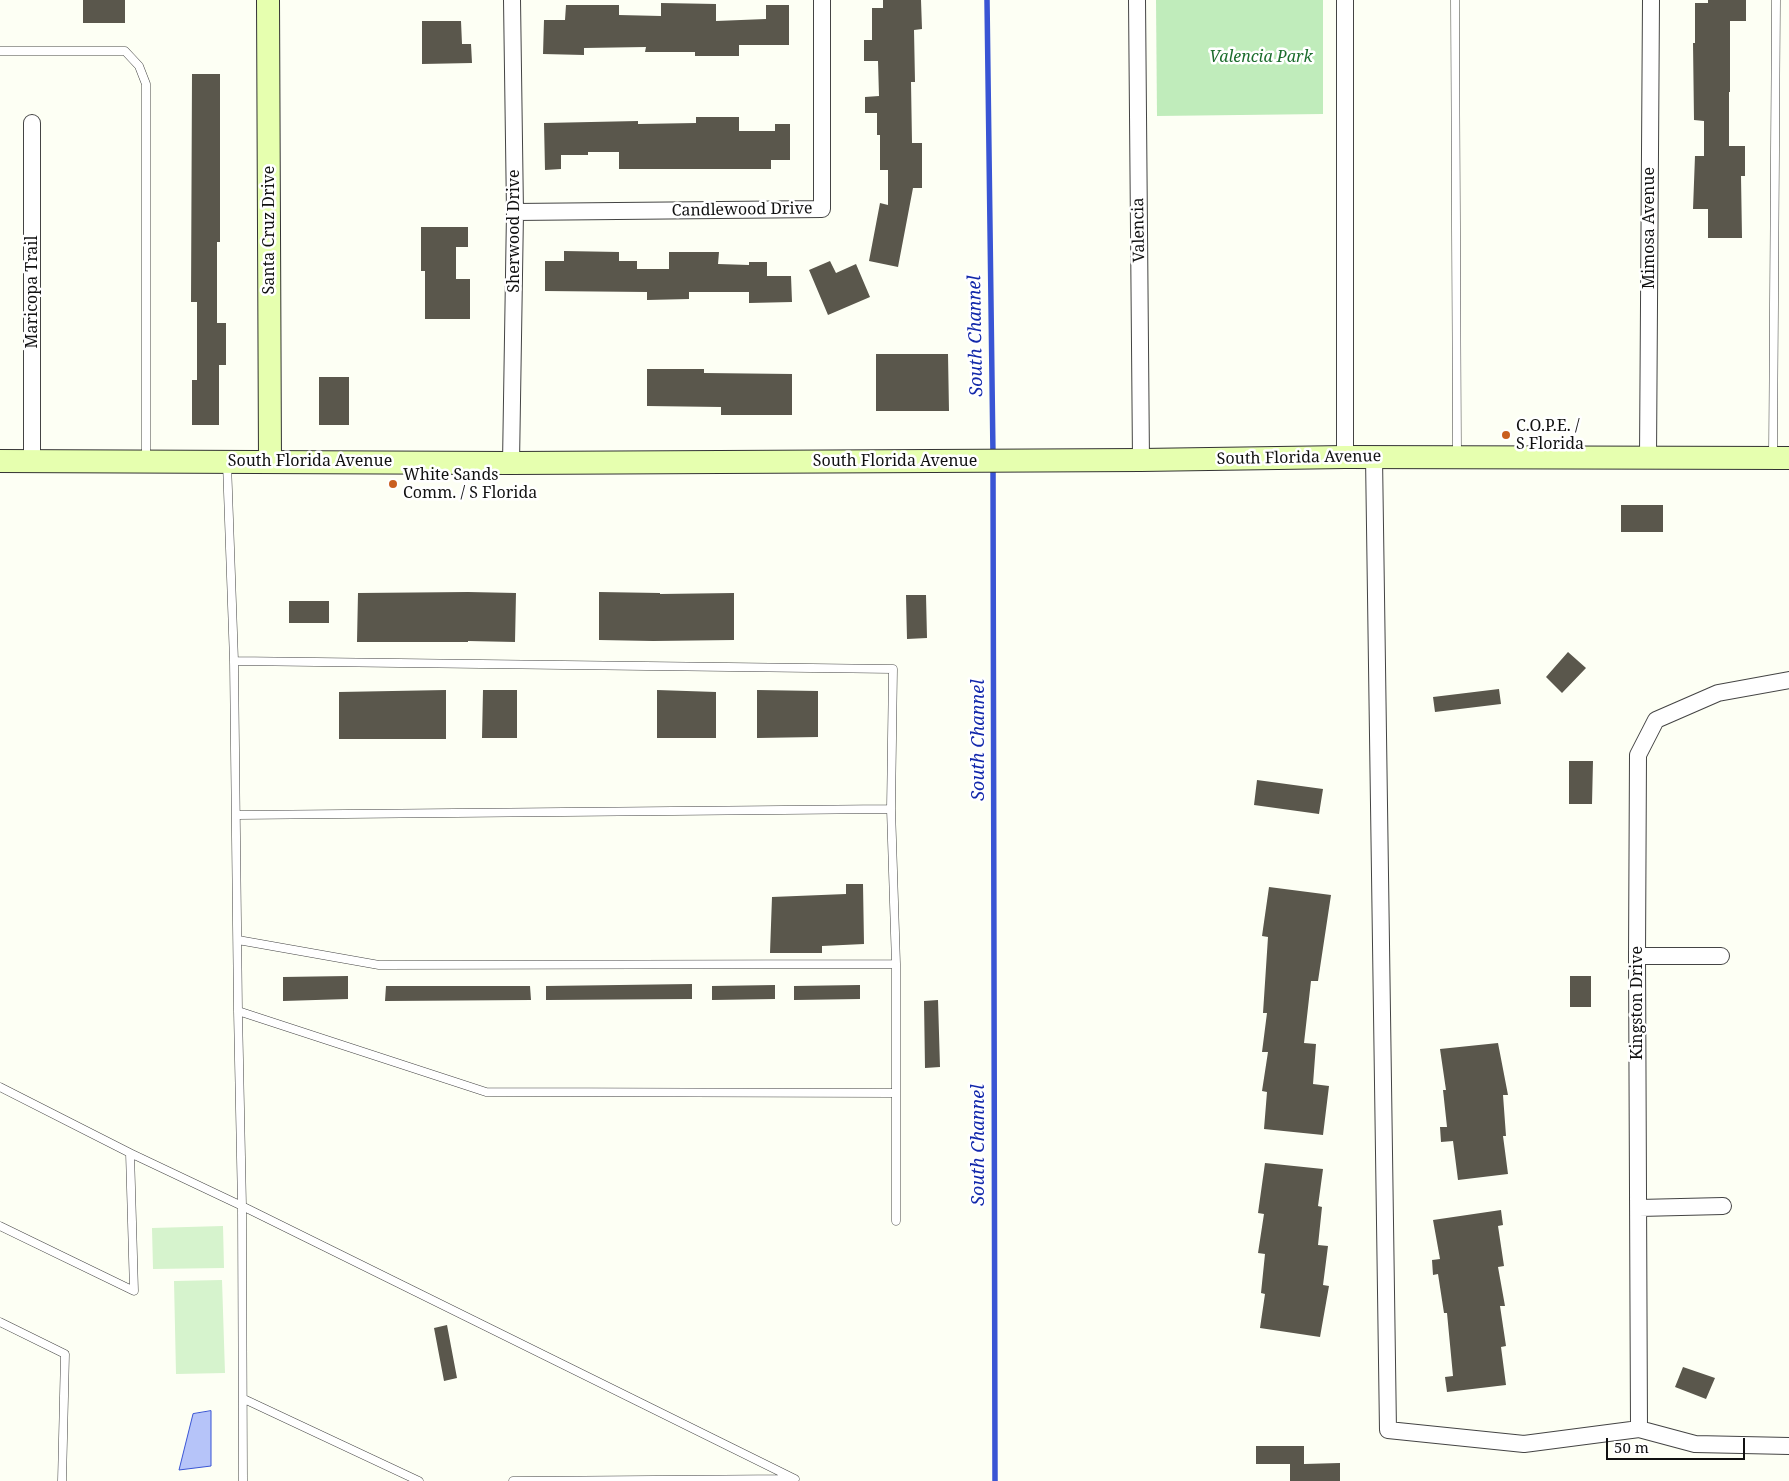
<!DOCTYPE html>
<style>
body{margin:0}
#map{position:relative;width:1789px;height:1481px;overflow:hidden;background:#fdfff4;font-family:"Noto Serif",serif}
canvas{display:block}
.scale{position:absolute;left:1606px;top:1438px;width:139px;height:22px;box-sizing:border-box;border:2px solid #111;border-top:0;padding-left:6px;font-size:15px;line-height:18px;white-space:nowrap;color:#111;-webkit-text-stroke:4px #fff;paint-order:stroke}
</style>
<div id="map">
<canvas width="1789" height="1481"></canvas>
<div class="scale">50 m</div>
</div>
<script>
const g = document.querySelector('canvas').getContext('2d');
g.lineJoin = 'round';
function fill(path, color) {
  g.fillStyle = color;
  g.fill(path, 'evenodd');
}
function strokePath(path, color, width, dash) {
  g.strokeStyle = color;
  g.lineWidth = width;
  g.lineCap = dash ? 'butt' : 'round';
  g.setLineDash(dash || []);
  g.stroke(path);
}
function label(font, color, halo, rows, align = 'center') {
  g.font = font + ' "Noto Serif",serif';
  g.lineWidth = 5;
  g.setLineDash([]);
  g.textBaseline = 'middle';
  g.strokeStyle = halo;
  g.fillStyle = color;
  for (const [text, x, y, turn = 0] of rows) {
    g.save();
    g.translate(x, y);
    g.rotate((+turn || 0) * Math.PI / 180);
    g.textAlign = isNaN(turn) ? turn : align;
    if (halo) g.strokeText(text, 0, 0);
    g.fillText(text, 0, 0);
    g.restore();
  }
}
const green = new Path2D(`
 M 1156,0 L 1323,0 L 1323,114 L 1157,116 Z`);
const pitch = new Path2D(`
 M 223,1226 L 224,1268 L 153,1269 L 152,1228 Z
 M 222,1280 L 225,1373 L 176,1374 L 174,1281 Z`);
const water = new Path2D(`
 M 211,1411 L 211,1466 L 179,1470 L 193,1414 Z`);
const stream = new Path2D(`
 M 987,0 L 993,455
 M 993,465 L 995,1481`);
const building = new Path2D(`
 M 83,0 L 125,0 L 125,23 L 83,23 Z
 M 883,0 L 921,0 L 922,29 L 914,30 L 915,82 L 911,82 L 912,143 L 922,143 L 922,188 L 913,188 L 898,267 L 869,261 L 880,203 L 888,205 L 888,170 L 880,170 L 880,135 L 877,135 L 877,113 L 865,113 L 865,97 L 879,96 L 878,61 L 864,61 L 864,40 L 872,40 L 872,8 L 883,8 Z
 M 1708,0 L 1746,0 L 1746,21 L 1730,21 L 1730,92 L 1729,92 L 1729,146 L 1745,146 L 1745,176 L 1741,176 L 1742,238 L 1708,238 L 1708,209 L 1693,209 L 1695,156 L 1704,156 L 1704,121 L 1694,120 L 1693,43 L 1695,43 L 1695,3 L 1708,3 Z
 M 661,3 L 716,4 L 716,21 L 766,19 L 766,5 L 789,5 L 789,45 L 739,45 L 739,56 L 695,56 L 695,52 L 645,52 L 646,47 L 584,48 L 584,55 L 543,54 L 544,20 L 565,20 L 566,5 L 619,5 L 619,15 L 661,16 Z
 M 422,21 L 461,21 L 462,44 L 471,44 L 472,63 L 422,64 Z
 M 192,74 L 220,74 L 220,242 L 217,242 L 217,323 L 226,323 L 226,365 L 219,365 L 219,425 L 192,425 L 192,380 L 197,380 L 197,302 L 191,302 Z
 M 696,117 L 739,117 L 739,131 L 775,131 L 775,124 L 790,124 L 790,160 L 771,160 L 771,169 L 619,169 L 619,152 L 588,152 L 588,155 L 561,155 L 561,169 L 545,170 L 544,123 L 638,121 L 638,124 L 696,123 Z
 M 421,227 L 468,227 L 468,247 L 456,247 L 456,279 L 470,279 L 470,319 L 425,319 L 425,271 L 421,271 Z
 M 564,251 L 619,252 L 619,261 L 637,261 L 637,269 L 669,269 L 669,252 L 719,252 L 718,264 L 749,265 L 749,262 L 767,262 L 767,276 L 791,276 L 792,302 L 749,303 L 749,292 L 689,292 L 689,299 L 647,300 L 647,292 L 545,291 L 545,261 L 564,261 Z
 M 830,261 L 836,273 L 856,264 L 870,297 L 828,315 L 809,270 Z
 M 876,354 L 948,354 L 949,411 L 876,411 Z
 M 647,369 L 704,369 L 704,373 L 792,374 L 792,415 L 721,415 L 721,407 L 647,406 Z
 M 319,377 L 349,377 L 349,425 L 319,425 Z
 M 1621,505 L 1663,505 L 1663,532 L 1621,532 Z
 M 468,592 L 516,593 L 515,642 L 468,641 L 468,642 L 357,642 L 358,593 Z
 M 599,592 L 660,593 L 660,594 L 734,593 L 734,640 L 653,641 L 599,640 Z
 M 906,595 L 926,595 L 927,638 L 907,639 Z
 M 289,601 L 329,601 L 329,623 L 289,623 Z
 M 1568,652 L 1586,668 L 1562,693 L 1546,677 Z
 M 1499,689 L 1501,704 L 1435,712 L 1433,697 Z
 M 446,690 L 446,739 L 339,739 L 339,692 Z
 M 483,690 L 517,690 L 517,738 L 482,738 Z
 M 657,690 L 716,692 L 716,738 L 657,738 Z
 M 757,690 L 818,691 L 818,737 L 757,738 Z
 M 1569,761 L 1593,761 L 1592,804 L 1569,804 Z
 M 1257,780 L 1323,789 L 1319,814 L 1254,805 Z
 M 846,884 L 863,884 L 864,944 L 822,946 L 822,953 L 770,953 L 772,897 L 846,894 Z
 M 1269,887 L 1331,895 L 1318,981 L 1311,981 L 1304,1043 L 1316,1044 L 1313,1084 L 1329,1086 L 1323,1135 L 1264,1129 L 1267,1092 L 1262,1091 L 1268,1052 L 1262,1052 L 1267,1013 L 1263,1013 L 1268,937 L 1262,936 Z
 M 348,976 L 348,999 L 283,1001 L 283,977 Z
 M 1570,976 L 1591,976 L 1591,1007 L 1570,1007 Z
 M 692,984 L 692,999 L 546,1000 L 546,986 Z
 M 775,985 L 775,999 L 712,1000 L 712,986 Z
 M 860,985 L 860,999 L 794,1000 L 794,986 Z
 M 386,986 L 530,986 L 531,1000 L 385,1001 Z
 M 938,1000 L 940,1067 L 925,1068 L 924,1001 Z
 M 1498,1043 L 1508,1095 L 1503,1095 L 1506,1136 L 1503,1136 L 1508,1174 L 1458,1180 L 1453,1141 L 1441,1142 L 1440,1127 L 1447,1127 L 1443,1090 L 1446,1090 L 1440,1049 Z
 M 1265,1163 L 1323,1169 L 1318,1206 L 1322,1207 L 1318,1245 L 1328,1246 L 1323,1285 L 1329,1286 L 1320,1337 L 1260,1328 L 1265,1294 L 1261,1293 L 1265,1254 L 1258,1253 L 1264,1214 L 1258,1213 Z
 M 1501,1210 L 1503,1225 L 1498,1226 L 1504,1266 L 1498,1267 L 1505,1306 L 1500,1306 L 1506,1346 L 1501,1347 L 1506,1385 L 1447,1392 L 1445,1377 L 1453,1376 L 1447,1313 L 1444,1313 L 1438,1274 L 1433,1275 L 1432,1260 L 1440,1259 L 1433,1220 Z
 M 447,1325 L 457,1378 L 444,1381 L 434,1328 Z
 M 1683,1367 L 1715,1378 L 1706,1399 L 1675,1387 Z
 M 1256,1446 L 1304,1446 L 1304,1464 L 1340,1463 L 1340,1481 L 1290,1481 L 1290,1464 L 1256,1464 Z`);
const lane = new Path2D(`
 M 1455,0 L 1457,455
 M 0,51 L 125,51 L 139,66 L 146,84 L 146,459
 M 1773,456 L 1776,0
 M 227,463 L 234,661 L 238,1011 L 242,1206 L 243,1481
 M 234,661 L 893,669 L 891,809
 M 237,815 L 891,809 L 896,964 L 896,1221
 M 238,940 L 379,965 L 896,964
 M 238,1011 L 486,1092 L 896,1093
 M 0,1087 L 130,1153 L 134,1291 L 0,1226
 M 130,1153 L 242,1206 L 795,1479
 M 0,1322 L 65,1354 L 62,1481
 M 244,1399 L 419,1481
 M 513,1481 L 793,1479`);
const street = new Path2D(`
 M 1137,0 L 1141,460
 M 1345,0 L 1345,457
 M 32,123 L 32,461
 M 515,212 L 822,209 L 822,0
 M 1374,457 L 1388,1430 L 1524,1444 L 1639,1429 L 1695,1444 L 1789,1446
 M 1648,457 L 1651,0
 M 511,463 L 515,212 L 512,0
 M 1637,956 L 1721,956
 M 1639,1208 L 1723,1206
 M 1639,1429 L 1637,956 L 1638,755 L 1656,720 L 1718,693 L 1789,680`);
const secondary = new Path2D(`
 M 268,0 L 270,461
 M 0,461 L 511,463 L 1141,460 L 1345,457 L 1789,458`);
const markers = [
 [1506,435,5,"#c95f20"],
 [393,484,5,"#c95f20"]
];
const parkNames = [
 ["Valencia Park",1261,57]
];
const streetNames = [
 ["Candlewood Drive",742,210,-1],
 ["Mimosa Avenue",1649,228,-90],
 ["Santa Cruz Drive",269,230,-90],
 ["Valencia",1139,230,-91],
 ["Sherwood Drive",514,231,-90],
 ["Maricopa Trail",32,292,-90],
 ["South Florida Avenue",1299,458,-1],
 ["South Florida Avenue",310,461],
 ["South Florida Avenue",895,461],
 ["Kingston Drive",1637,1003,-90]
];
const poiNames = [
 ["C.O.P.E. /",1516,426],
 ["S Florida",1516,444],
 ["White Sands",403,475],
 ["Comm. / S Florida",403,493]
];
const waterNames = [
 ["South Channel",976,336,-91],
 ["South Channel",979,740,-90],
 ["South Channel",979,1145,-90]
];
fill(green, '#c0ecbb');
fill(pitch, '#d6f3cd');
fill(water, '#b6c4f9');
strokePath(water, '#3955d4', 1);
strokePath(stream, '#3955d4', 5.5);
fill(building, '#5a574c');
strokePath(lane, '#444', 9);
strokePath(street, '#444', 18);
strokePath(secondary, '#333', 24);
strokePath(lane, '#fff', 8);
strokePath(street, '#fff', 16);
strokePath(secondary, '#e6ffaf', 22);
for (const [x, y, r, color] of markers) {
  const dot = new Path2D();
  dot.arc(x, y, r, 0, 2 * Math.PI);
  g.fillStyle = color;
  g.fill(dot);
  strokePath(dot, '#fff', 2);
}
label('italic 16px', '#1c6d2d', '#fff', parkNames);
label('16px', '#111', '#fff', streetNames);
label('16px', '#111', '#fff', poiNames, 'left');
label('italic 18px', '#1228aa', '#fff', waterNames);
</script>
